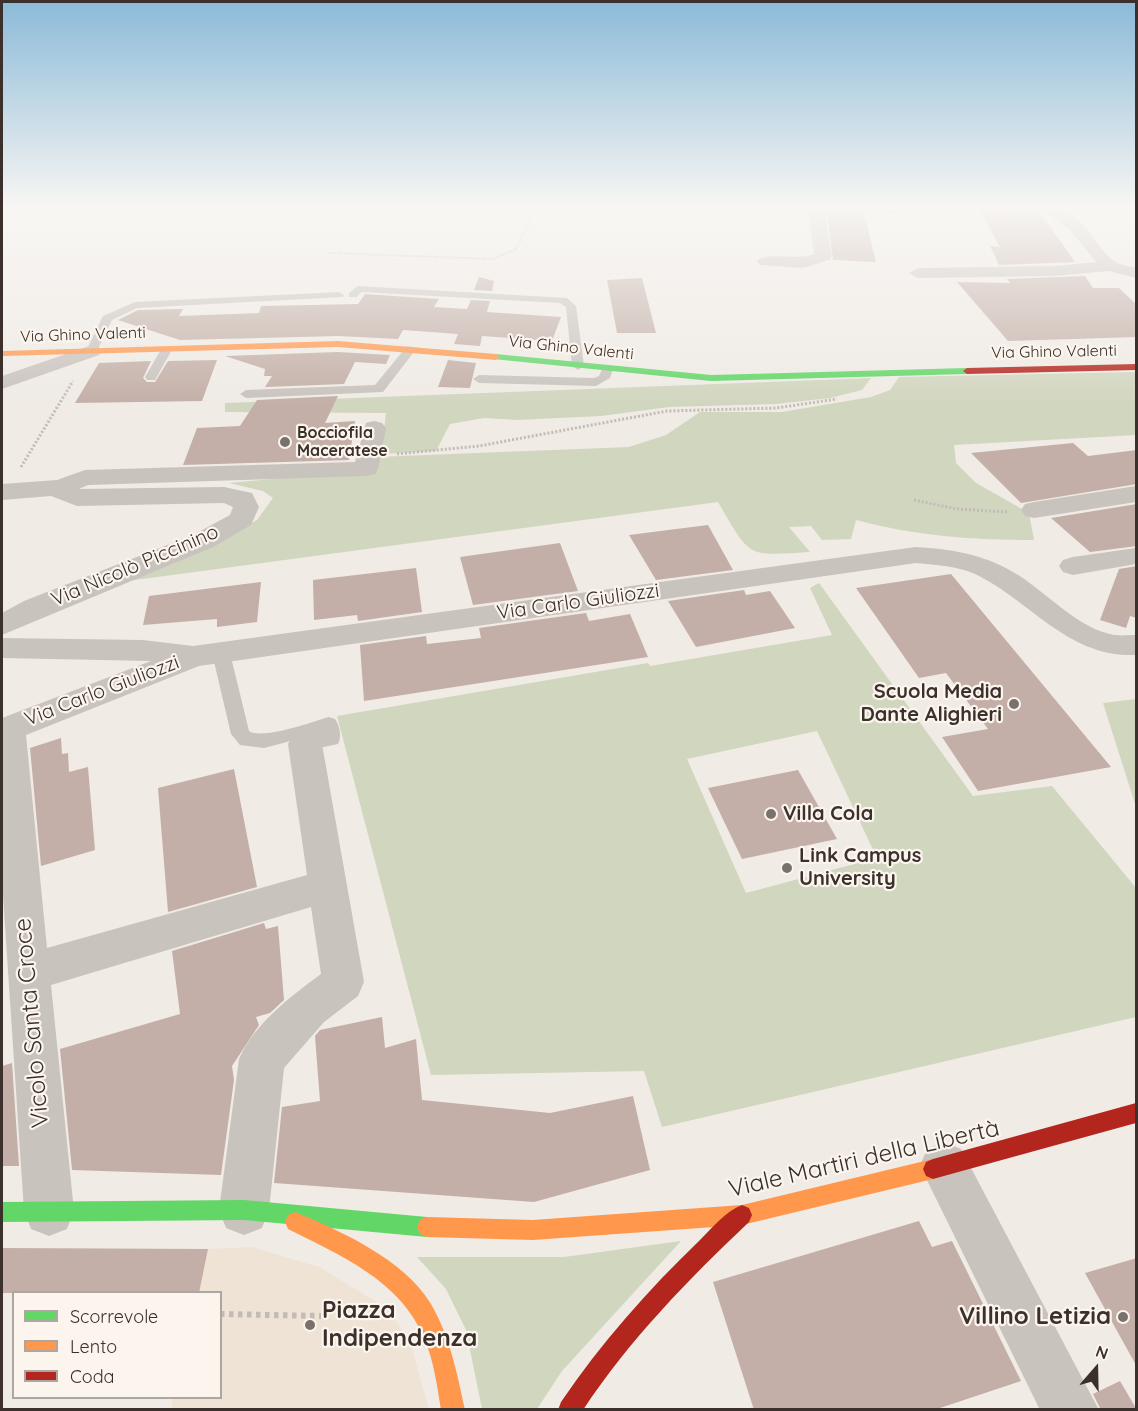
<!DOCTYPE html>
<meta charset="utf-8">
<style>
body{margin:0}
#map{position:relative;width:1138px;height:1411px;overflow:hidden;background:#f0ebe5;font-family:Quicksand,sans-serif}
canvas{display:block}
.frame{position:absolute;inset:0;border:3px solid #3b302b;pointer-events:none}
.legend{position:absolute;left:12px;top:1291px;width:210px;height:108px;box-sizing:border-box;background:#fbf5ee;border:2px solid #aea6a0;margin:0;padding:8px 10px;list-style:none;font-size:18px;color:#3b302b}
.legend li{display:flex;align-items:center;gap:12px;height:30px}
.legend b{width:30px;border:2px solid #aea6a0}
.north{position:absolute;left:1066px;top:1339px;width:60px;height:60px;-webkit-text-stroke:4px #fbf5ee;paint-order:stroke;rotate:20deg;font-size:16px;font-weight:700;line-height:24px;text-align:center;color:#3b302b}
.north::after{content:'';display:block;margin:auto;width:21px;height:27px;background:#3b302b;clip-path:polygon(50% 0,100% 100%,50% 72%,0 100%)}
</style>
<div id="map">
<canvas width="1138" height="1411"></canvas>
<div class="frame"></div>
<ul class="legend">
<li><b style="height:8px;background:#63d668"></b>Scorrevole</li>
<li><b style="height:8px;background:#ff974d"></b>Lento</li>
<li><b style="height:8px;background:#b3261e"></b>Coda</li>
</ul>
<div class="north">N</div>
</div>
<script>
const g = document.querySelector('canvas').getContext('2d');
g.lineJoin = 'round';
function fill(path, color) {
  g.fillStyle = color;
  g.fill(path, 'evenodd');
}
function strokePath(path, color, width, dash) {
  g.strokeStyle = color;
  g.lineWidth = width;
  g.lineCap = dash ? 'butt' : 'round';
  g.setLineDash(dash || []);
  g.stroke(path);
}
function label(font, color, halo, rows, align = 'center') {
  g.font = font + ' Quicksand,sans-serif';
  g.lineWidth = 4.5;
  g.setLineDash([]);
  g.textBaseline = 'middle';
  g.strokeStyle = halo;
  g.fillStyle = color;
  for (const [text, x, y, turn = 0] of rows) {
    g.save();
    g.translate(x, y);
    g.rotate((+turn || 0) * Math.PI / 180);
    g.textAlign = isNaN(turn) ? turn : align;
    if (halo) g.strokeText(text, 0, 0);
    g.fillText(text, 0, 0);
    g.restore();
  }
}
const green = new Path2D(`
 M 1136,372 L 1136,435 L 954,445 L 956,463 L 976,483 L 1029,513 L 1034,540 C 972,540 916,536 856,520 L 851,539 L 822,540 L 811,526 L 789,527 L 810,552 C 745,556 751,558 718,502 L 120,582 L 214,543 L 257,520 L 273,498 L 263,491 L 229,483 L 369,470 L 376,457 L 629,447 L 666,435 L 700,412 L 782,412 L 871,397 L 890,390 L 899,377 Z
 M 871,378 L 862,390 L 830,398 L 776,404 L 669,407 L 601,416 L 517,420 L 484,418 L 450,424 L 436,451 L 381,454 L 386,413 L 225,412 L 225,403 Z
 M 819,583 L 973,796 L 1052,786 L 1136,888 L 1136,1017 L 662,1127 L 644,1071 L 431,1075 L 337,716 L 648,663 L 650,666 L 832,635 L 810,588 ZM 817,731 L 877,858 L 746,893 L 687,759 Z
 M 1136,699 L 1136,807 L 1103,703 Z
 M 681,1241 L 562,1371 L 537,1409 L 482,1409 L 466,1330 L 446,1289 L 417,1257 L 564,1257 Z`);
const plaza = new Path2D(`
 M 252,1247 L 319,1267 L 388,1309 L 410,1341 L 429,1410 L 171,1410 L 173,1398 L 220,1398 L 220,1292 L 199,1292 L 208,1249 Z`);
const building = new Path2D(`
 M 979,209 L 1039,211 L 1075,262 L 999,265 L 990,246 L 1000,247 Z
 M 827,211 L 864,213 L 876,262 L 833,260 Z
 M 1085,276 L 1093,288 L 1119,288 L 1137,305 L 1137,337 L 1008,341 L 957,282 L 1010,283 L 1007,279 Z
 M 479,277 L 494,281 L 492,291 L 474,290 Z
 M 642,278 L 656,333 L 617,333 L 607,280 Z
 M 365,294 L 439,299 L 434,307 L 467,309 L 471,300 L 490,301 L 487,312 L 561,317 L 552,341 L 482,336 L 480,346 L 454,344 L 458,334 L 403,330 L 398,339 L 338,336 L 180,340 L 118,320 L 138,310 L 183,309 L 179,316 L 259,313 L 261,306 L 358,304 Z
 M 338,352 L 390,355 L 386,364 L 355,362 L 344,384 L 265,387 L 272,376 L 264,376 L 265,369 L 225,356 Z
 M 217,360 L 202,401 L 75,403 L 99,363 L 151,361 L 143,378 L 147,382 L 155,382 L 168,361 Z
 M 448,360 L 476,363 L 470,388 L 438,387 Z
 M 338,396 L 325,423 L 355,421 L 349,460 L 183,465 L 197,428 L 240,426 L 257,400 Z
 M 1073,443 L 1088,456 L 1137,450 L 1137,484 L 1021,503 L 971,453 Z
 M 1137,504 L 1137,546 L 1090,552 L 1051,518 Z
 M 708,525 L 733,570 L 656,580 L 629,535 Z
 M 560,543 L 578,591 L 473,605 L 460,557 Z
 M 1137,566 L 1137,618 L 1130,616 L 1126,628 L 1100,620 L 1119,569 Z
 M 416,568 L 422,612 L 358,621 L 357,615 L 314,620 L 313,580 Z
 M 951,574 L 1111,767 L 978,791 L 942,737 L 988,729 L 946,673 L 919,678 L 856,588 Z
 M 261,582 L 257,622 L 217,627 L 217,619 L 143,625 L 149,596 Z
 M 744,590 L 746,595 L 770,591 L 795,628 L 696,647 L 668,601 Z
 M 586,613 L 589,621 L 630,614 L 648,657 L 364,701 L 360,645 L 426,636 L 427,644 L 481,638 L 479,628 Z
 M 61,738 L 62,754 L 68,753 L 69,772 L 88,767 L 95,850 L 41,866 L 30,748 Z
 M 234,769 L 257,887 L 168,912 L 158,788 Z
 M 798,770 L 837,839 L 742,859 L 708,788 Z
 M 264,923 L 266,929 L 278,926 L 284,1000 L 270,1013 L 256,1017 L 259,1025 L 232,1066 L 234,1080 L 221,1175 L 72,1170 L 60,1049 L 180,1014 L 172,951 Z
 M 382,1017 L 385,1048 L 416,1039 L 422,1100 L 550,1113 L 633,1096 L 650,1170 L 534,1202 L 274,1183 L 282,1107 L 320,1101 L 315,1036 L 320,1030 Z
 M 12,1063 L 19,1166 L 2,1166 L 2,1066 Z
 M 919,1221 L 932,1247 L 952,1241 L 1021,1381 L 934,1410 L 754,1410 L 713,1282 Z
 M 2,1248 L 208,1249 L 199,1293 L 2,1293 Z
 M 1137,1258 L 1137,1367 L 1085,1273 Z
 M 1120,1381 L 1137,1410 L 1101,1410 L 1093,1394 Z`);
const pathFar2 = new Path2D(`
 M 329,253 L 493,259 L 516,249 L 535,209`);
const pathFar1 = new Path2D(`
 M 397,454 L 479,446 L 667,411 L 776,408 L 837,399
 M 21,467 L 73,381
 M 914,500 L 957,509 L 1008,512`);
const path = new Path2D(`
 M 220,1314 L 321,1316`);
const lane = new Path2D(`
 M 885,209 L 893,209 L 896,213 L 889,215 Z
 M 358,286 L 567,298 L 576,306 L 584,366 L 578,370 L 572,366 L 566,307 L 560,303 L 361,292 L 357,297 L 349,297 L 349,293 Z
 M 339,292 L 344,295 L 343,297 L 137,308 L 112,320 L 96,353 L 86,351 L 103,316 L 135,302 Z
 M 163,346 L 173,348 L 155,380 L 147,380 L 145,377 Z
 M 407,346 L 417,348 L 383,392 L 246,398 L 240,394 L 246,390 L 375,385 Z
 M 603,367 L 613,369 L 610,378 L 596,386 L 479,383 L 473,379 L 479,375 L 594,378 L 599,376 Z
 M 221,647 L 230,653 L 249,731 C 263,740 312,722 329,717 L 335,719 C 340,726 342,737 338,744 L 305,751 L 298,749 L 296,744 L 298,739 L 321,733 L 264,748 L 240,745 L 231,734 L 212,653 Z`);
const street = new Path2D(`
 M 808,209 L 824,209 L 832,256 L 829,260 L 803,268 L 760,265 L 757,261 C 765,251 798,261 814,254 Z
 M 1041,209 C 1085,207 1086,238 1114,261 C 1119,265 1130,266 1136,268 L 1136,278 L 1109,271 L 1055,276 L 918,278 L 909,273 L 918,268 L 1055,266 L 1096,262 L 1070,230 Z
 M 92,345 L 99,347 L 102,351 L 99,355 L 2,389 L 2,376 Z
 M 374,421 L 382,423 L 386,428 L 378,469 L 375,474 L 366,476 L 88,485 L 79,489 L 224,487 L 252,493 L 259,507 L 251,525 L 213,547 L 2,635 L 2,613 L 24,601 L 193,535 L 230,515 L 233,507 L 224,503 L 77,506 L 51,496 L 2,500 L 2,484 L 57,480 L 85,470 L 355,462 L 366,423 Z
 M 1136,486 L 1136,502 L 1034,518 L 1025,516 L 1021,510 L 1025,504 L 1034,502 Z
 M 916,547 C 950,549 983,554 1013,572 C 1045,590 1076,628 1114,635 C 1121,636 1129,635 1136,635 L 1136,655 C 1068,658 1031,601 975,574 C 957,566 936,565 916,563 L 199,666 L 26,735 L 47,948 L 307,875 L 288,744 L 293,735 L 305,731 L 317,735 L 322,744 L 364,982 L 358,996 L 324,1022 L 284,1068 L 269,1210 L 262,1228 L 244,1235 L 226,1228 L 219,1210 L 239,1059 C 254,1024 291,996 321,974 L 311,907 L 51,985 L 74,1211 L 67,1229 L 49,1236 L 31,1229 L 24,1211 L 2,881 L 2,718 L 151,661 L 2,658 L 2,638 L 143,640 L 193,646 Z
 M 1136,548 L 1136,564 L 1073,575 L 1063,572 L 1059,566 L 1063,560 L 1073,557 Z
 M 944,1142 L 961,1149 L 1099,1410 L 1040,1410 L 920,1166 L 927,1149 Z`);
const fast = new Path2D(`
 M 496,354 L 711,375 L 967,368 L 971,371 L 967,374 L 711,381 L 493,359 L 493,355 Z
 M 244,1200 L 427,1217 L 434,1220 L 437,1227 L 434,1234 L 427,1237 L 244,1220 L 2,1222 L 2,1202 Z`);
const slow = new Path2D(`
 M 338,341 L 496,354 L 500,357 L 496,360 L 338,347 L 2,356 L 2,351 Z
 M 933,1159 L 940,1162 L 943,1169 L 940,1176 L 933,1179 L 742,1225 L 533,1240 L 427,1237 L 420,1234 L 417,1227 L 420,1220 L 427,1217 L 533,1220 L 742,1205 Z
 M 295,1212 C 341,1231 405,1260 431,1304 C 450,1337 457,1373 465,1410 L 441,1410 C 437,1386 434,1361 424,1338 C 400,1280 341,1256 288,1229 L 285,1222 L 288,1215 Z`);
const jam = new Path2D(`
 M 1136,364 L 1136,370 L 967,374 L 963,371 L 967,368 Z
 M 1136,1103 L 1136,1123 L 933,1179 L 926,1176 L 923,1169 L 926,1162 L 933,1159 Z
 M 742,1205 L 749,1208 L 752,1215 L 749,1222 C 688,1280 630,1339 583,1410 L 558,1410 L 561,1402 C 601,1343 648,1290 700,1240 C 712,1228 726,1211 742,1205 Z`);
const markers = [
 [285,442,6,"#7a716c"],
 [1014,704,6,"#7a716c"],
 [771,814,6,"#7a716c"],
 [787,868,6,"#7a716c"],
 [1123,1317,6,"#7a716c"],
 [310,1325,6,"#7a716c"]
];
const farStreetnames = [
 ["Via Ghino Valenti",83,335,-2],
 ["Via Ghino Valenti",571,348,6],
 ["Via Ghino Valenti",1054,352,-1]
];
const farPoinames = [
 ["Bocciofila",297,433],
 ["Maceratese",297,451]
];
const streetNames = [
 ["Via Nicolò Piccinino",135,566,-23],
 ["Via Carlo Giuliozzi",578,602,-8],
 ["Via Carlo Giuliozzi",102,691,-21]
];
const poiNames = [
 ["Scuola Media",1002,692,"right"],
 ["Dante Alighieri",1002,715,"right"],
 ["Villa Cola",783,814],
 ["Link Campus",799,856],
 ["University",799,879]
];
const nearStreetnames = [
 ["Vicolo Santa Croce",32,1023,-95],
 ["Viale Martiri della Libertà",864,1159,-13]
];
const nearPoinames = [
 ["Piazza",322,1311],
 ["Indipendenza",322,1339],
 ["Villino Letizia",1111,1317,"right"]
];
fill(green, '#d1d6bf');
fill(plaza, '#eee3d5');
fill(building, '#c3afa7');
strokePath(pathFar2, '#c2bbb6', 2, [1.5, 1.5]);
strokePath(pathFar1, '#c2bbb6', 3, [2, 2]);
strokePath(path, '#c2bbb6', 6, [4.5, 4.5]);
fill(lane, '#c9c3be');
fill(street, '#c9c3be');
fill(fast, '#63d668');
fill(slow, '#ff974d');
fill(jam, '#b3261e');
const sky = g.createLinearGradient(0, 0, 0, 406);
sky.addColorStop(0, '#8bbad8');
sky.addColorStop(0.51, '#f8f6f3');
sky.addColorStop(1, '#f8f6f300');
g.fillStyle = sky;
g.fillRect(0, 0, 1138, 406);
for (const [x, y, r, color] of markers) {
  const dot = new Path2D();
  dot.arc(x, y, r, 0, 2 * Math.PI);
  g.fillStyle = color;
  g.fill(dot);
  strokePath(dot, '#fbf5ee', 2);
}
label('16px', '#3b302b', '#fbf5ee', farStreetnames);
label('bold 16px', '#3b302b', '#fbf5ee', farPoinames, 'left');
label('20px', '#3b302b', '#fbf5ee', streetNames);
label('bold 20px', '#3b302b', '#fbf5ee', poiNames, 'left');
label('24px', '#3b302b', '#fbf5ee', nearStreetnames);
label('bold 24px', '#3b302b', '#fbf5ee', nearPoinames, 'left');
</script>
